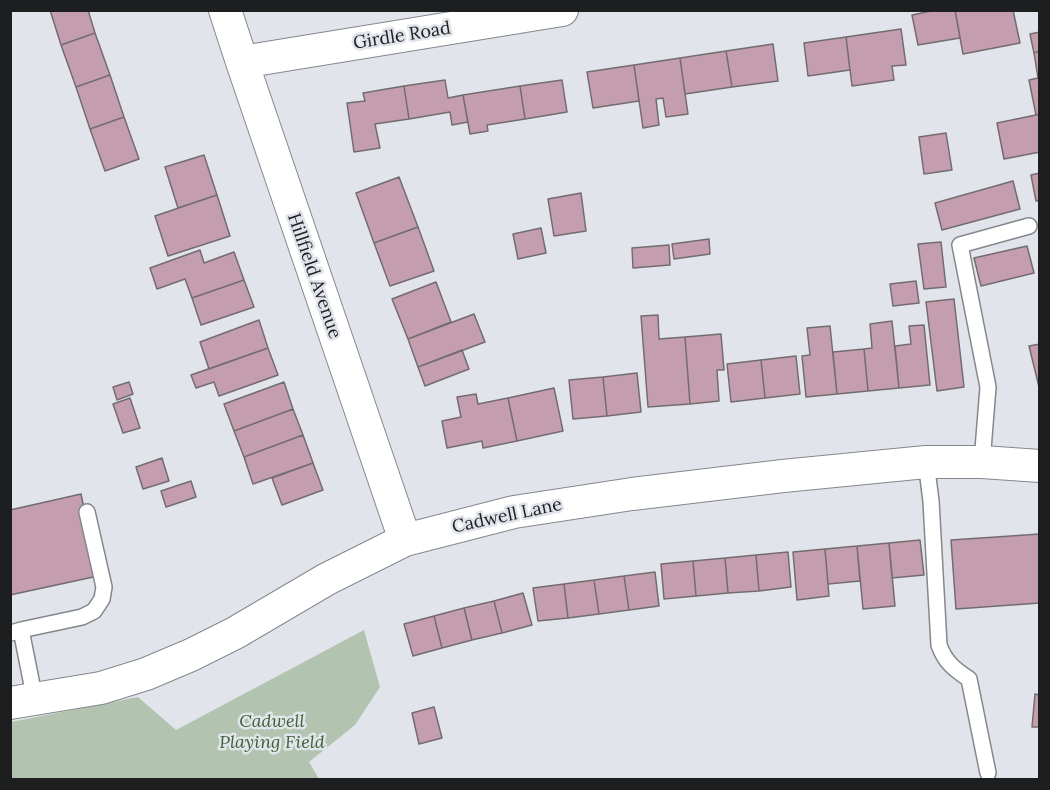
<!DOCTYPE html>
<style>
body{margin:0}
#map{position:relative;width:1050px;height:790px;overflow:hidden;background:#e1e5eb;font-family:Lora,serif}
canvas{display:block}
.frame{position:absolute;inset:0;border:12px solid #1c1e20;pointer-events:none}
</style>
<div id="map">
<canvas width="1050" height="790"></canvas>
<div class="frame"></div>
</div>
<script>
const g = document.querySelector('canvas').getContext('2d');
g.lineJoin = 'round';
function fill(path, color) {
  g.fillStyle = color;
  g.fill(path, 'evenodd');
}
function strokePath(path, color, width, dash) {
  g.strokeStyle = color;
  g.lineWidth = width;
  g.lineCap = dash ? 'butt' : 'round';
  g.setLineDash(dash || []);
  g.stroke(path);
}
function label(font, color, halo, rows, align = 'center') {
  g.font = font + ' Lora,serif';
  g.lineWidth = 5;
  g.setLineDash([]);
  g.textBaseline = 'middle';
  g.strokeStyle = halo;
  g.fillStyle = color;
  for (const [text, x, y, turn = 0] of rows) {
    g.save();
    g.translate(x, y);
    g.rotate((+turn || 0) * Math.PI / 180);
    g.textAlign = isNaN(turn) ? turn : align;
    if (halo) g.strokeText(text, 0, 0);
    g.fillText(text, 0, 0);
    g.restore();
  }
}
const green = new Path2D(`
 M 364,630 L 380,687 L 355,725 L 309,762 L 319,779 L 11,779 L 11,722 L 138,697 L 176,730 Z`);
const building = new Path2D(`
 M 50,10 L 88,10 L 95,33 L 61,45 Z
 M 936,10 L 955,10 L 960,38 L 918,45 L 912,15 Z
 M 955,10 L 1013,10 L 1020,43 L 963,54 Z
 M 901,29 L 906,65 L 892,66 L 894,80 L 852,86 L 846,37 Z
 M 1040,32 L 1040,51 L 1034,53 L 1030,34 Z
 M 95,33 L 110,75 L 76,87 L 61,45 Z
 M 846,37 L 850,70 L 808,76 L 804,43 Z
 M 773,44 L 778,81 L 732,87 L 726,51 Z
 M 726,51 L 732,87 L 685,94 L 680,58 Z
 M 1040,51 L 1040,115 L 1036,115 L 1029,80 L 1038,78 L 1034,53 Z
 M 680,58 L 688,114 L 666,117 L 663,98 L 656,99 L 659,125 L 643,128 L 634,65 Z
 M 634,65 L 639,101 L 593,108 L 587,72 Z
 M 110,75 L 124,117 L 90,129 L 76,87 Z
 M 445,80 L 448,98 L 463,95 L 468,122 L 452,125 L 450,112 L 409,119 L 404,86 Z
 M 562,80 L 567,112 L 525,119 L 520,86 Z
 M 404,86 L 409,119 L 375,124 L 380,148 L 354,152 L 347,103 L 365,101 L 363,93 Z
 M 520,86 L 525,119 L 487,125 L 488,131 L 470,134 L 463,95 Z
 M 1036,115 L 1040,115 L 1040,152 L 1004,159 L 997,123 Z
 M 124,117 L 139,159 L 105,171 L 90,129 Z
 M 946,133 L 952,170 L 924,174 L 919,137 Z
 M 204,155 L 217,195 L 178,208 L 165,167 Z
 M 1040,173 L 1040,201 L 1036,201 L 1031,175 Z
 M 399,177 L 418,227 L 374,243 L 356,193 Z
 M 1013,181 L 1020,209 L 942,230 L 935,203 Z
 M 581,193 L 586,231 L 554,236 L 548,199 Z
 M 217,195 L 230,236 L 168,256 L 155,216 Z
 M 418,227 L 434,271 L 390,286 L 374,243 Z
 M 541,228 L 546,253 L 518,259 L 513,234 Z
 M 709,239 L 710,254 L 674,259 L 672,244 Z
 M 941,242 L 946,287 L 924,289 L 918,244 Z
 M 669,245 L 670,265 L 633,268 L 632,248 Z
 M 1027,246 L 1034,273 L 981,286 L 974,258 Z
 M 200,250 L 204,263 L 234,252 L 244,280 L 192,298 L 185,279 L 157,289 L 150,268 Z
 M 244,280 L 254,307 L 201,325 L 192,298 Z
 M 916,281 L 919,303 L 893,306 L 890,284 Z
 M 436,282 L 451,322 L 408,339 L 392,299 Z
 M 954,299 L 964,387 L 937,391 L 926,302 Z
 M 474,314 L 485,342 L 418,367 L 408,339 Z
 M 658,315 L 659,339 L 685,337 L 690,404 L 648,407 L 641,316 Z
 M 259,320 L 268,348 L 209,369 L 200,342 Z
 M 892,321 L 899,388 L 868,391 L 864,349 L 872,348 L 870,324 Z
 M 924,325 L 930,385 L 899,388 L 895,346 L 911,344 L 909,326 Z
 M 830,326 L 837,394 L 806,397 L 802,356 L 810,355 L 807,328 Z
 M 721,334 L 724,370 L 717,370 L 719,401 L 690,404 L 685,337 Z
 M 1040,344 L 1040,391 L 1029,346 Z
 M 268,348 L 278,375 L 219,396 L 214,382 L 196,388 L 191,375 Z
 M 864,349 L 868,391 L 837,394 L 833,352 Z
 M 462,350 L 469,369 L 425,386 L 418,367 Z
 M 796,356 L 800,394 L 765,398 L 761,360 Z
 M 761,360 L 765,398 L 731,402 L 727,364 Z
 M 637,373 L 641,412 L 607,416 L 603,377 Z
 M 603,377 L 607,416 L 573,419 L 569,380 Z
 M 129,382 L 133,394 L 117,400 L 113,387 Z
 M 284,382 L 293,409 L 234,431 L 224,404 Z
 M 554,388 L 563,431 L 517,441 L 508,398 Z
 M 476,394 L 478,404 L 508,398 L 517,441 L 483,448 L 482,441 L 447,448 L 442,421 L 461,417 L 457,397 Z
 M 130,398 L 140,428 L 123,433 L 113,404 Z
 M 293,409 L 303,435 L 244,457 L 234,431 Z
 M 303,435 L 313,463 L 253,484 L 244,457 Z
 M 162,458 L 169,481 L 143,489 L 136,467 Z
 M 313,463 L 323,490 L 282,505 L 272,478 Z
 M 191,481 L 196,497 L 166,507 L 161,491 Z
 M 81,494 L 98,576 L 10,595 L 10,510 Z
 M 1040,534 L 1040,603 L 956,609 L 951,540 Z
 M 920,540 L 924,575 L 892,578 L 889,543 Z
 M 889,543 L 895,606 L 863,609 L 857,546 Z
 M 857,546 L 860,581 L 828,584 L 825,549 Z
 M 825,549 L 829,596 L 797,600 L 793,552 Z
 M 788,552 L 791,587 L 759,591 L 756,555 Z
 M 756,555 L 759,591 L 728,593 L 725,558 Z
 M 725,558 L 728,593 L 696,596 L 693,561 Z
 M 693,561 L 696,596 L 664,599 L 661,564 Z
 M 655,572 L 659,606 L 629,610 L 624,576 Z
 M 624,576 L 629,610 L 599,614 L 594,580 Z
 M 594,580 L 599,614 L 568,618 L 564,584 Z
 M 564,584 L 568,618 L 538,621 L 533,588 Z
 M 523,593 L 532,625 L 502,633 L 494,601 Z
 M 494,601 L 502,633 L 472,640 L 464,608 Z
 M 464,608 L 472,640 L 442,648 L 434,616 Z
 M 434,616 L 442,648 L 413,656 L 404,624 Z
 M 1035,694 L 1040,695 L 1040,727 L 1032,727 Z
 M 434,707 L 442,738 L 419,744 L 412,713 Z`);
const service = new Path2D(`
 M 926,462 L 931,501 L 939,645 C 945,662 954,669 969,679 L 988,773
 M 982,462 L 988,387 L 960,245 L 1029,226
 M 21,630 L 82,617 L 94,611 L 102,599 L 104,587 L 87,512
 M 11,633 L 21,630 L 35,700`);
const minor = new Path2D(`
 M 225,10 L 242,62 L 405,540
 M 242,62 L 562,10
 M 10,703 L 101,688 L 146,674 L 191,655 L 235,633 L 327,579 L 405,540 L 514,512 L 632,494 L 783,476 L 926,462 L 982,462 L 1040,466`);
const streetNames = [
 ["Girdle Road",402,36,-9],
 ["Hillfield Avenue",314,276,71],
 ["Cadwell Lane",507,516,-12]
];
const parkNames = [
 ["Cadwell",272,722],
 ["Playing Field",272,743]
];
fill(green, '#b2c4af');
fill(building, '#c49daf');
strokePath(building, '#736c6f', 1.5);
strokePath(service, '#84888d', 18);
strokePath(minor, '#84888d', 34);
strokePath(service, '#fff', 15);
strokePath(minor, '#fff', 32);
label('18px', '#1c1e20', '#e1e5eb', streetNames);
label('italic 18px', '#3c6235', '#e1e5eb', parkNames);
</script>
